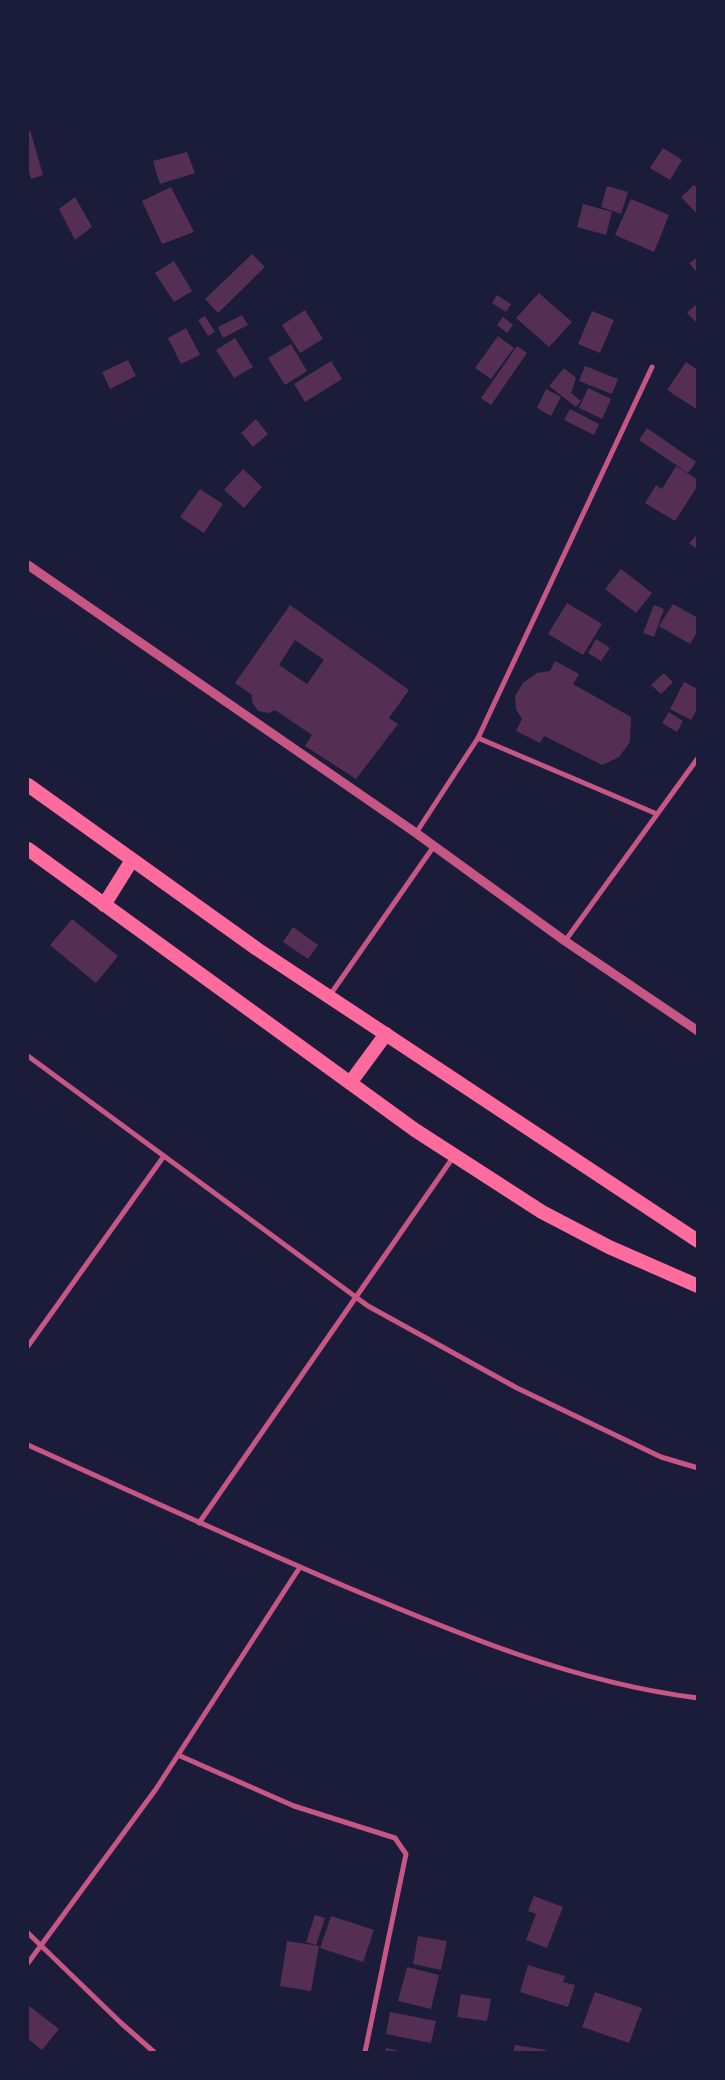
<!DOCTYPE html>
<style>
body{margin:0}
#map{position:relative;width:725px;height:2080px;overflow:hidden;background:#1b1b3a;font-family:Manrope,sans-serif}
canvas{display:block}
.frame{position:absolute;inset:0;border:29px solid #1b1b3a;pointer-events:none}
</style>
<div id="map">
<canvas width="725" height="2080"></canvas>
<div class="frame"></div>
</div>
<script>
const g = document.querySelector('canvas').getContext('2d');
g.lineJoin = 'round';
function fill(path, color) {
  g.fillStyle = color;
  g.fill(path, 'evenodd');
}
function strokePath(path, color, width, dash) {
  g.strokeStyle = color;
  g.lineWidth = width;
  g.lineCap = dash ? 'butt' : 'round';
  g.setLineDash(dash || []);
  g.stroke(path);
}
const building = new Path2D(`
 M 30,130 L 43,175 L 31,179 L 28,168 L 28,131 Z
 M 663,148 L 682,160 L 670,180 L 650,168 Z
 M 187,152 L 195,173 L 160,184 L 153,161 Z
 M 694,185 L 698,188 L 698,215 L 681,197 Z
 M 607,186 L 628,192 L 621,214 L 601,207 Z
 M 171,187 L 194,232 L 162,244 L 142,201 Z
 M 75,197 L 92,227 L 75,240 L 59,209 Z
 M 631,199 L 669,215 L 654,252 L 615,235 Z
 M 583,204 L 612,212 L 606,235 L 577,227 Z
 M 252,254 L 265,267 L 218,313 L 205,299 Z
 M 698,257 L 698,274 L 689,263 Z
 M 174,261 L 192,291 L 174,302 L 155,273 Z
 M 539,293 L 572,322 L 549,347 L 516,318 Z
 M 497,295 L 511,304 L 506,312 L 492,303 Z
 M 698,303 L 698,324 L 687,313 Z
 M 305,310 L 323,339 L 300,353 L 282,325 Z
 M 592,311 L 614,320 L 600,353 L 578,344 Z
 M 242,315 L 248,325 L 223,338 L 218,327 Z
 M 205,316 L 215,332 L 208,336 L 198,320 Z
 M 503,317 L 513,325 L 507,333 L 497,325 Z
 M 186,328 L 200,355 L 181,364 L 168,338 Z
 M 498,336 L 514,348 L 491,379 L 475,368 Z
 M 235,338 L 253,367 L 234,378 L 216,350 Z
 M 291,344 L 307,371 L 285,385 L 268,358 Z
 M 517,346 L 527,353 L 491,405 L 481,398 Z
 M 128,360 L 136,376 L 110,389 L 102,372 Z
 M 331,361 L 342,379 L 305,402 L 294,384 Z
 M 686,362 L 698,370 L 698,410 L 667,390 Z
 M 585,366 L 618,379 L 612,394 L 579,381 Z
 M 564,368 L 576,378 L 571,393 L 581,401 L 576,407 L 549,386 Z
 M 588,388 L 611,399 L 602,419 L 579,408 Z
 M 546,389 L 561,397 L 551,416 L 537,408 Z
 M 570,409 L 599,424 L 594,435 L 564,420 Z
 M 256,419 L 268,434 L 253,447 L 241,433 Z
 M 647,428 L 696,462 L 688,473 L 639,440 Z
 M 676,466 L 698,480 L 698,485 L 675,521 L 645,503 L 656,485 L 662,489 Z
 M 243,469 L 262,487 L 244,508 L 224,490 Z
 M 200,489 L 223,504 L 204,533 L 180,517 Z
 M 698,534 L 698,550 L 689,543 Z
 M 621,569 L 652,593 L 636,613 L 605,589 Z
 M 567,603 L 602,624 L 583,655 L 548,634 Z
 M 673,604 L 698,618 L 698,631 L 690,644 L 659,626 Z
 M 290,605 L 409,690 L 389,718 L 398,724 L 356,779 L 305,746 L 312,735 L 275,710 L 269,713 L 258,711 L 252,702 L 252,695 L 235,683 ZM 295,640 L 324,660 L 307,684 L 279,665 Z
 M 654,605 L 664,609 L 654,637 L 643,633 Z
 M 596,639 L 610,648 L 601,661 L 588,653 Z
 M 555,661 L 579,674 L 573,684 L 631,717 L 630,742 L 619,757 L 602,765 L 544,736 L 540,743 L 516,731 L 522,719 L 516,709 L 515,696 L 523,683 L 537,673 L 550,671 Z
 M 664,673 L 673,682 L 661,694 L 651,685 Z
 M 684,682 L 698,689 L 698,708 L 691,720 L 670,709 Z
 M 669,712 L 683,721 L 677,732 L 662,723 Z
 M 72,919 L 118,956 L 96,983 L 50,945 Z
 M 293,927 L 318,945 L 308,959 L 283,942 Z
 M 534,1896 L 563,1907 L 547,1948 L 526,1940 L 536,1914 L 528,1911 Z
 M 315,1915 L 325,1918 L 316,1945 L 306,1942 Z
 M 331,1916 L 374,1930 L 363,1962 L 320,1948 Z
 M 418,1936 L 447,1941 L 441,1970 L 413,1964 Z
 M 287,1941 L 319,1946 L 311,1991 L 280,1986 Z
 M 528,1965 L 565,1976 L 563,1982 L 575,1985 L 568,2007 L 520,1992 Z
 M 407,1967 L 439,1975 L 431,2009 L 398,2001 Z
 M 595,1992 L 642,2008 L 629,2043 L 582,2027 Z
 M 461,1994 L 491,1999 L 487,2021 L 457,2017 Z
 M 28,2005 L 59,2029 L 42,2050 L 28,2039 Z
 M 390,2012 L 436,2021 L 431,2043 L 386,2034 Z
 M 515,2045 L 546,2050 L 546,2052 L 513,2052 Z
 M 386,2048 L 404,2052 L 385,2052 Z`);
const minor = new Path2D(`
 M 478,738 L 657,814
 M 416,833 L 478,738 L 652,367
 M 565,941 L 698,758
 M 330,995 L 434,846
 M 28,1056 L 368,1306 L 517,1388 L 661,1457 L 698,1468
 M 28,1346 L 164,1156
 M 28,1445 C 134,1493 241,1542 349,1588 C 461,1635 576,1683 698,1698
 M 199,1523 L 454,1156
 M 178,1755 L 294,1806 L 395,1838 L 406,1854 L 365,2052
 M 28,1933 L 121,2023 L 154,2052
 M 28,1963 L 156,1789 L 300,1567`);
const tertiary = new Path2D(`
 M 28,565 L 416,833 L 565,941 L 698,1031`);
const trunk = new Path2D(`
 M 28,785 L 257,949 L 698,1241
 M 28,849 L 415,1130 L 542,1212 L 609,1247 L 698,1286
 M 104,905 L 132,860
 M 350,1083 L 386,1034`);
fill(building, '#542f53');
strokePath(minor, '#c65784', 5);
strokePath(tertiary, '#c65784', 9);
strokePath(trunk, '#ff6b9d', 14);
</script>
